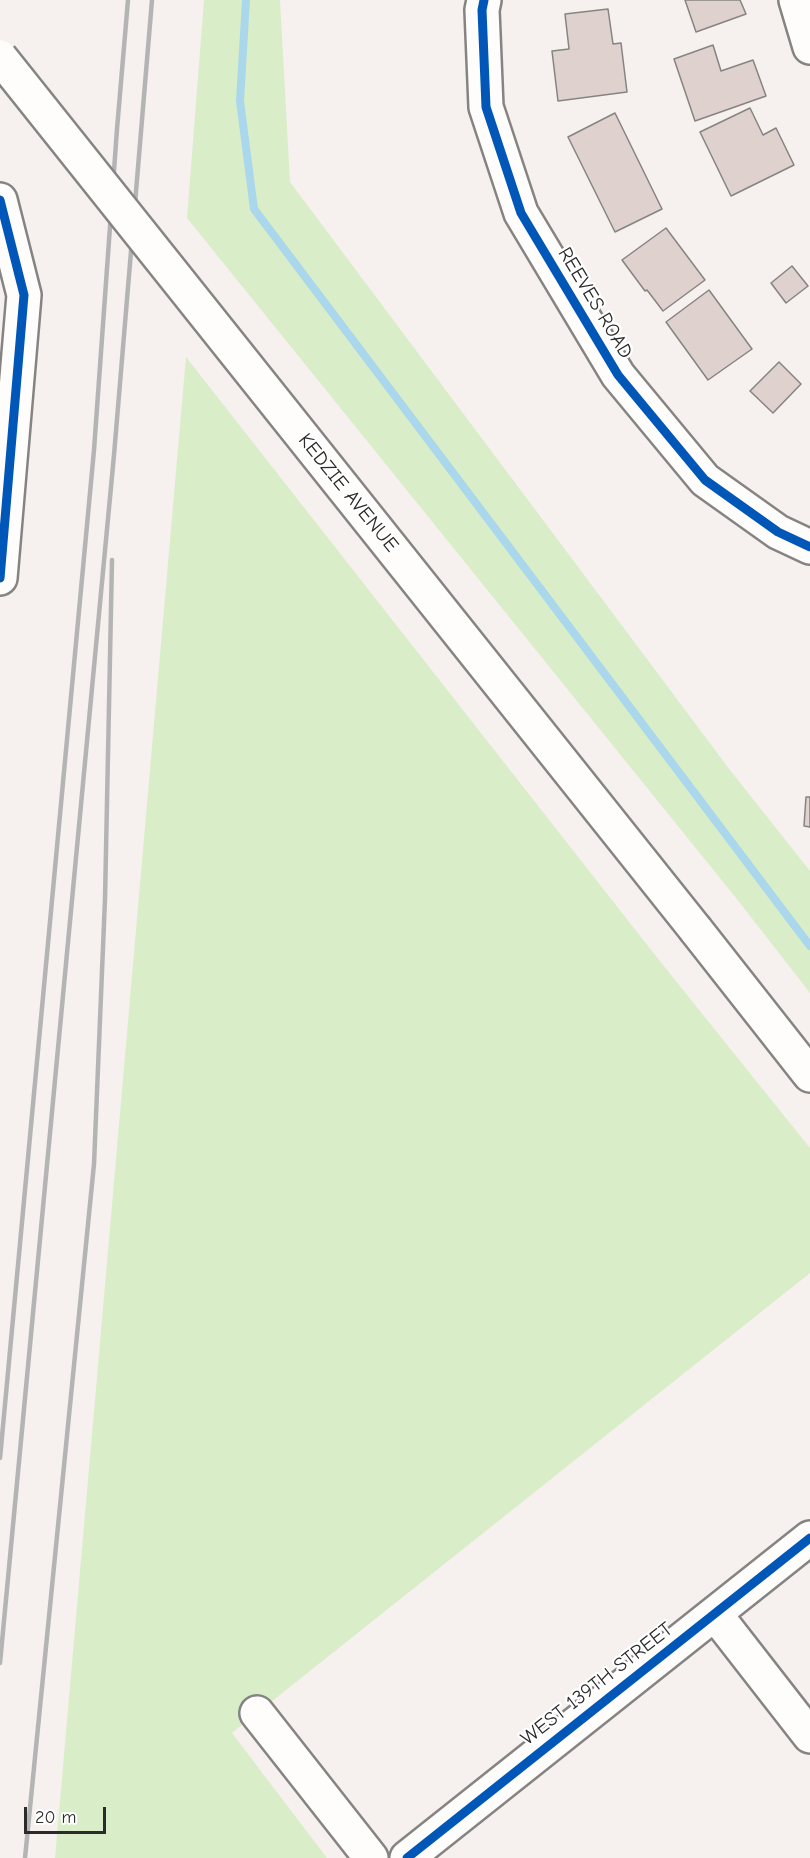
<!DOCTYPE html>
<style>
body{margin:0}
#map{position:relative;width:810px;height:1858px;overflow:hidden;background:#f6f0ee;font-family:"Comic Neue",sans-serif}
canvas{display:block}
.scale{position:absolute;left:24px;top:1807px;width:82px;height:27px;box-sizing:border-box;border:3px solid #2b2b2b;border-top:0;padding-left:8px;font-size:18px;line-height:21px;white-space:nowrap;color:#2b2b2b;-webkit-text-stroke:4px #fff;paint-order:stroke}
</style>
<div id="map">
<canvas width="810" height="1858"></canvas>
<div class="scale">20 m</div>
</div>
<script>
const g = document.querySelector('canvas').getContext('2d');
g.lineJoin = 'round';
function fill(path, color) {
  g.fillStyle = color;
  g.fill(path, 'evenodd');
}
function strokePath(path, color, width, dash) {
  g.strokeStyle = color;
  g.lineWidth = width;
  g.lineCap = dash ? 'butt' : 'round';
  g.setLineDash(dash || []);
  g.stroke(path);
}
function label(font, color, halo, rows, align = 'center') {
  g.font = font + ' "Comic Neue",sans-serif';
  g.lineWidth = 4.5;
  g.setLineDash([]);
  g.textBaseline = 'middle';
  g.strokeStyle = halo;
  g.fillStyle = color;
  for (const [text, x, y, turn = 0] of rows) {
    g.save();
    g.translate(x, y);
    g.rotate((+turn || 0) * Math.PI / 180);
    g.textAlign = isNaN(turn) ? turn : align;
    if (halo) g.strokeText(text, 0, 0);
    g.fillText(text, 0, 0);
    g.restore();
  }
}
const green = new Path2D(`
 M 204,0 L 280,0 L 290,182 L 730,770 L 810,871 L 810,993 L 736,898 L 187,218 Z
 M 186,357 L 659,960 L 810,1148 L 810,1273 L 232,1733 L 327,1858 L 55,1858 Z`);
const stream = new Path2D(`
 M 246,0 L 240,101 L 254,209 L 810,946`);
const building = new Path2D(`
 M 685,0 L 740,0 L 746,14 L 696,32 Z
 M 608,9 L 613,44 L 621,43 L 627,92 L 558,101 L 552,51 L 569,49 L 565,14 Z
 M 713,45 L 721,71 L 753,60 L 766,96 L 695,121 L 674,59 Z
 M 750,108 L 763,135 L 776,128 L 794,165 L 731,196 L 700,132 Z
 M 615,113 L 662,209 L 615,232 L 568,137 Z
 M 666,228 L 705,280 L 663,311 L 647,290 L 645,291 L 622,260 Z
 M 792,266 L 808,286 L 786,303 L 771,283 Z
 M 709,290 L 752,349 L 708,380 L 666,322 Z
 M 779,362 L 801,384 L 773,413 L 750,391 Z
 M 806,797 L 810,797 L 810,827 L 804,826 Z`);
const street = new Path2D(`
 M 484,0 L 482,10 L 486,107 L 521,213 L 618,375 L 705,480 L 778,532 L 810,547
 M 796,0 L 810,47
 M 0,200 L 24,295 L 0,578
 M 715,1614 L 810,1736
 M 257,1713 L 371,1858
 M 407,1858 L 810,1538`);
const secondary = new Path2D(`
 M 696,930 L 810,1075`);
const rail = new Path2D(`
 M 0,1458 L 94,450 L 117,129 L 128,0
 M 0,1663 L 114,455 L 152,0
 M 25,1858 L 94,1164 L 105,899 L 112,560`);
const secondaryBridge = new Path2D(`
 M 0,57 L 696,930`);
const cycleway = new Path2D(`
 M 484,0 L 482,10 L 486,107 L 521,213 L 618,375 L 705,480 L 778,532 L 810,547
 M 0,200 L 24,295 L 0,578
 M 407,1858 L 810,1538`);
const streetNames = [
 ["REEVES ROAD",595,303,59],
 ["KEDZIE AVENUE",348,493,51],
 ["WEST 139TH STREET",597,1684,-38]
];
fill(green, '#d9eec8');
strokePath(stream, '#aad7eb', 8);
fill(building, '#dfd1cd');
strokePath(building, '#868483', 1.5);
strokePath(street, '#868483', 38);
strokePath(secondary, '#868483', 38);
strokePath(street, '#fefdfc', 33);
strokePath(secondary, '#fefdfc', 33);
strokePath(rail, '#b5b4b4', 4.5);
strokePath(secondaryBridge, '#868483', 38, []);
strokePath(secondaryBridge, '#fefdfc', 33);
strokePath(cycleway, '#0057b8', 9);
label('20px', '#2b2b2b', '#fff', streetNames);
</script>
